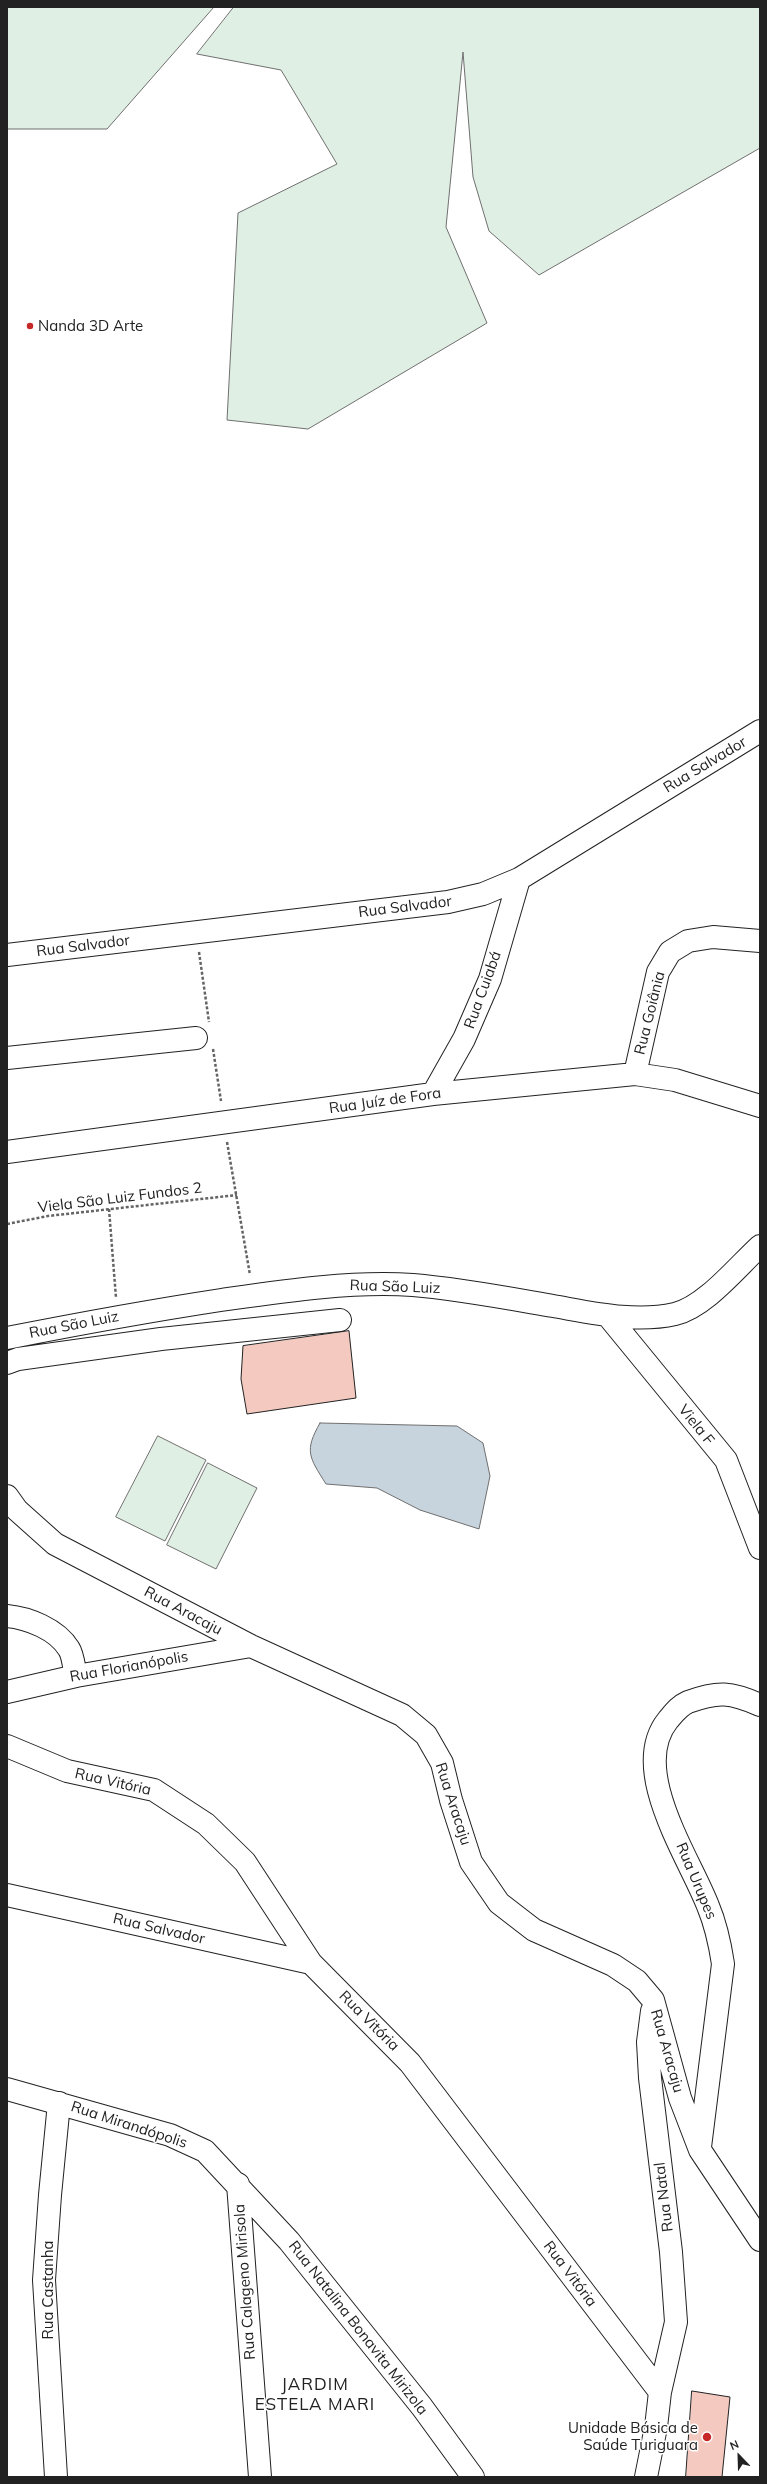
<!DOCTYPE html>
<meta charset="utf-8">
<style>
body{margin:0}
#map{position:relative;width:767px;height:2484px;overflow:hidden;background:#fff;font-family:Mulish,sans-serif}
canvas{display:block}
.frame{position:absolute;inset:0;border:8px solid #222;pointer-events:none}
.north{position:absolute;left:719px;top:2436px;width:40px;height:40px;-webkit-text-stroke:3px #fff;paint-order:stroke;rotate:337deg;font-size:11px;font-weight:700;line-height:16px;text-align:center;color:#222}
.north::after{content:'';display:block;margin:auto;width:14px;height:18px;background:#222;clip-path:polygon(50% 0,100% 100%,50% 72%,0 100%)}
</style>
<div id="map">
<canvas width="767" height="2484"></canvas>
<div class="frame"></div>
<div class="north">N</div>
</div>
<script>
const g = document.querySelector('canvas').getContext('2d');
g.lineJoin = 'round';
function fill(path, color) {
  g.fillStyle = color;
  g.fill(path, 'evenodd');
}
function strokePath(path, color, width, dash) {
  g.strokeStyle = color;
  g.lineWidth = width;
  g.lineCap = dash ? 'butt' : 'round';
  g.setLineDash(dash || []);
  g.stroke(path);
}
function label(font, color, halo, rows, align = 'center') {
  g.font = font + ' Mulish,sans-serif';
  g.lineWidth = 3;
  g.setLineDash([]);
  g.textBaseline = 'middle';
  g.strokeStyle = halo;
  g.fillStyle = color;
  for (const [text, x, y, turn = 0] of rows) {
    g.save();
    g.translate(x, y);
    g.rotate((+turn || 0) * Math.PI / 180);
    g.textAlign = isNaN(turn) ? turn : align;
    if (halo) g.strokeText(text, 0, 0);
    g.fillText(text, 0, 0);
    g.restore();
  }
}
const green = new Path2D(`
 M 7,7 L 214,7 L 107,129 L 7,129 Z
 M 234,7 L 760,7 L 760,148 L 539,275 L 489,231 L 473,177 L 463,52 L 446,227 L 487,323 L 308,429 L 227,420 L 238,213 L 337,164 L 281,70 L 197,54 Z
 M 158,1436 L 206,1460 L 165,1541 L 116,1517 Z
 M 208,1463 L 257,1488 L 216,1569 L 167,1545 Z`);
const water = new Path2D(`
 M 320,1423 L 457,1426 L 483,1443 L 490,1476 L 479,1529 L 420,1510 L 377,1488 L 326,1484 C 309,1457 304,1451 320,1423 Z`);
const building = new Path2D(`
 M 349,1331 L 356,1398 L 247,1414 L 241,1379 L 243,1346 Z
 M 692,2391 L 730,2397 L 722,2477 L 686,2477 Z`);
const path = new Path2D(`
 M 199,952 L 209,1022
 M 213,1049 L 221,1101
 M 227,1142 L 250,1275
 M 109,1209 L 116,1298
 M 7,1224 L 48,1216 L 237,1195`);
const minor = new Path2D(`
 M 7,955 L 448,902 L 483,894 L 519,879 L 760,731
 M 7,1058 L 196,1038
 M 635,1074 L 658,972 L 670,952 L 688,941 L 713,937 L 760,941
 M 433,1094 L 464,1039 L 490,979 L 519,879
 M 7,1152 L 433,1094 L 635,1074 L 675,1080 L 760,1106
 M 608,1316 L 726,1460 L 760,1548
 M 7,1338 C 78,1324 149,1311 221,1300 C 284,1291 349,1281 413,1285 C 460,1289 507,1298 553,1306 C 593,1313 635,1323 675,1314 C 705,1307 737,1267 760,1246
 M 7,1363 L 18,1359 L 161,1339 L 340,1320
 M 7,1496 L 17,1510 L 55,1544 L 251,1646 L 402,1715 L 426,1735 L 442,1763 L 451,1800 L 471,1862 L 499,1903 L 534,1930 L 613,1965 L 637,1981 L 653,2000 L 680,2098 L 700,2150 L 760,2240
 M 7,1616 C 28,1618 57,1629 69,1649 C 73,1655 74,1668 76,1676
 M 7,1692 L 76,1676 L 251,1646
 M 7,1746 L 67,1771 L 154,1790 L 206,1824 L 245,1862 L 311,1963 L 410,2063 L 660,2392
 M 7,1895 L 311,1963
 M 7,2089 L 170,2135 L 205,2151 L 289,2241 L 422,2407 L 473,2477
 M 700,2147 L 723,1964 C 720,1944 716,1925 708,1906 C 689,1857 628,1769 668,1720 C 674,1713 679,1706 688,1702 C 718,1691 731,1692 760,1705
 M 238,2184 L 260,2477
 M 56,2477 L 44,2280 L 50,2195 L 59,2103
 M 646,2477 L 656,2427 L 660,2392 L 676,2322 L 671,2252 L 650,2078 L 648,2042 L 652,2011`);
const markers = [
 [30,326,4,"#c62828"],
 [707,2437,5,"#c62828"]
];
const poiNames = [
 ["Nanda 3D Arte",38,326],
 ["Unidade Básica de",698,2428,"right"],
 ["Saúde Turiguara",698,2445,"right"]
];
const streetNames = [
 ["Rua Salvador",705,765,-31],
 ["Rua Salvador",405,907,-7],
 ["Rua Salvador",83,946,-7],
 ["Rua Cuiabá",483,990,-70],
 ["Rua Goiânia",650,1013,-76],
 ["Rua Juíz de Fora",385,1101,-8],
 ["Viela São Luiz Fundos 2",120,1198,-7],
 ["Rua São Luiz",395,1287,2],
 ["Rua São Luiz",74,1325,-11],
 ["Viela F",696,1425,51],
 ["Rua Aracaju",183,1611,28],
 ["Rua Florianópolis",129,1667,-10],
 ["Rua Vitória",113,1782,13],
 ["Rua Aracaju",453,1804,72],
 ["Rua Urupes",696,1881,67],
 ["Rua Salvador",159,1929,13],
 ["Rua Vitória",369,2021,45],
 ["Rua Aracaju",667,2051,74],
 ["Rua Mirandópolis",129,2125,18],
 ["Rua Natal",664,2197,-97],
 ["Rua Vitória",570,2274,53],
 ["Rua Calageno Mirisola",245,2282,-94],
 ["Rua Castanha",48,2290,-90],
 ["Rua Natalina Bonavita Mirizola",358,2328,52]
];
const quarterNames = [
 ["JARDIM",315,2385],
 ["ESTELA MARI",315,2405]
];
fill(green, '#e0efe3');
strokePath(green, '#6f6f6f', 1);
fill(water, '#c7d3dd');
strokePath(water, '#6f6f6f', 1);
fill(building, '#f3c9c0');
strokePath(building, '#222', 1);
strokePath(minor, '#222', 24);
strokePath(path, '#646464', 2.5, [3, 2]);
strokePath(minor, '#fff', 22);
for (const [x, y, r, color] of markers) {
  const dot = new Path2D();
  dot.arc(x, y, r, 0, 2 * Math.PI);
  g.fillStyle = color;
  g.fill(dot);
  strokePath(dot, '#fff', 1.5);
}
label('15px', '#222', '#fff', poiNames, 'left');
label('15px', '#222', '#fff', streetNames);
g.letterSpacing = '1px';
label('17px', '#222', '#fff', quarterNames);
g.letterSpacing = '0px';
</script>
